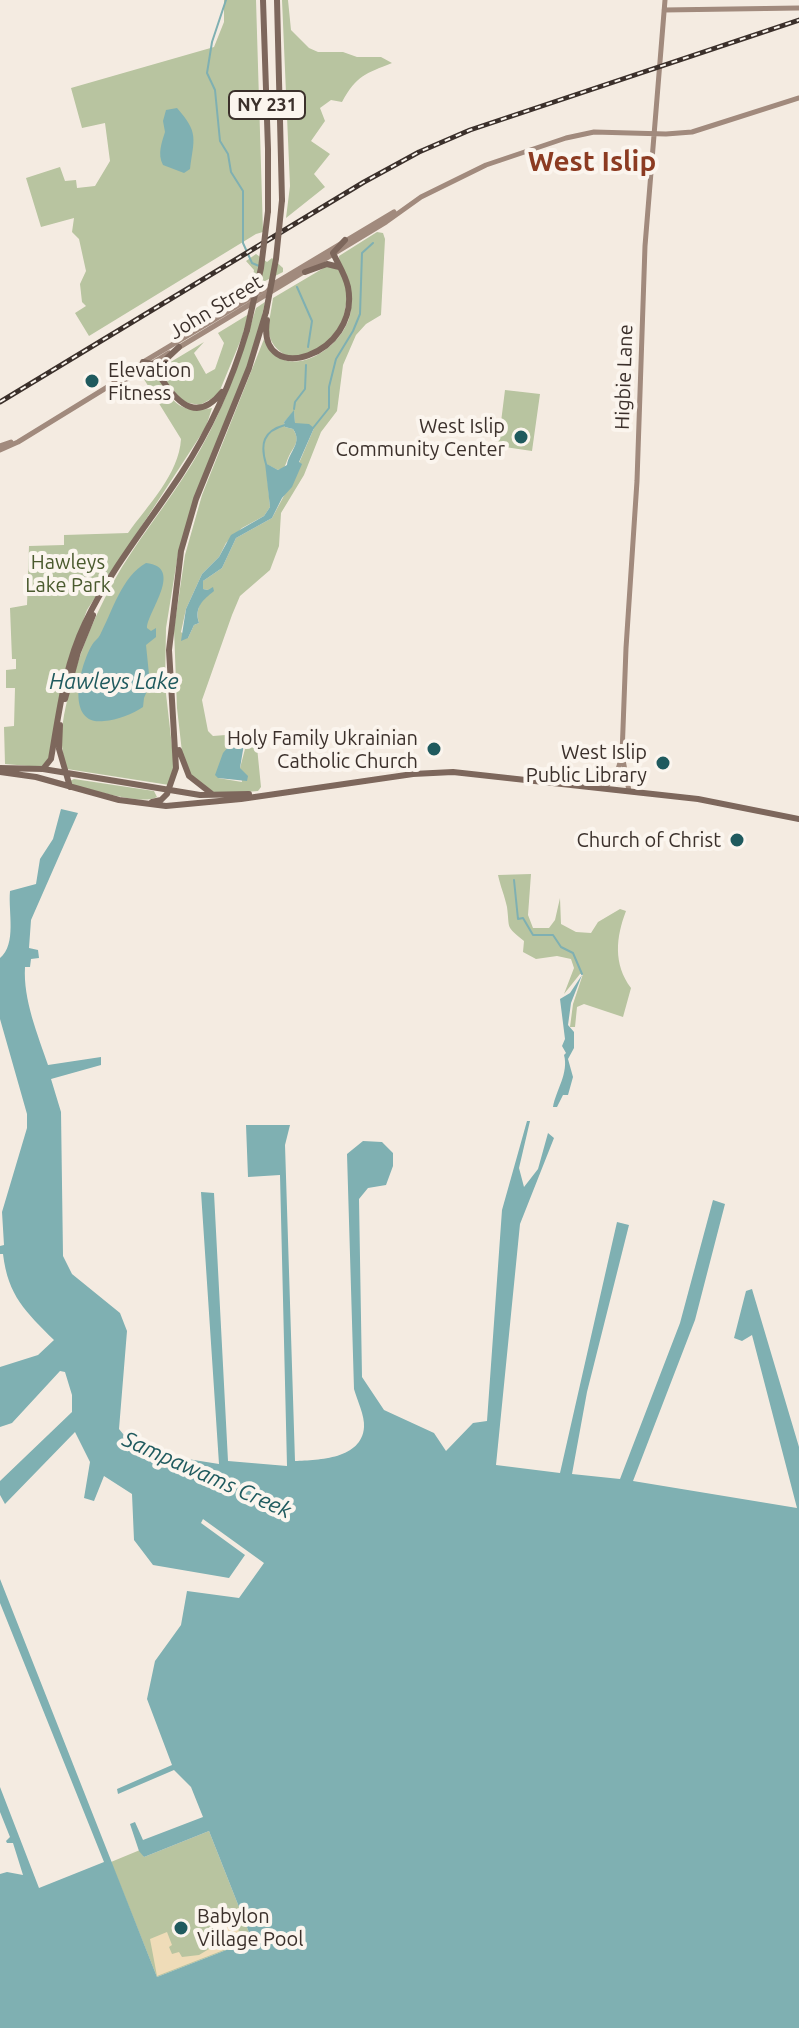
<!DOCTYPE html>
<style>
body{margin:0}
canvas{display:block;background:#f4ebe1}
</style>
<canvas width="799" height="2028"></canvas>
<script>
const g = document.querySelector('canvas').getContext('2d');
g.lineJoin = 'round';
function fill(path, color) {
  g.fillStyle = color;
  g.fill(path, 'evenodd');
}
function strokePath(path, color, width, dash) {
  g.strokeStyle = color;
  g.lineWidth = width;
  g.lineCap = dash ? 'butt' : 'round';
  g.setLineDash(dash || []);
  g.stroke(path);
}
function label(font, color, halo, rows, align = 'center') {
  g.font = font + ' Ubuntu,sans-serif';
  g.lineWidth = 8;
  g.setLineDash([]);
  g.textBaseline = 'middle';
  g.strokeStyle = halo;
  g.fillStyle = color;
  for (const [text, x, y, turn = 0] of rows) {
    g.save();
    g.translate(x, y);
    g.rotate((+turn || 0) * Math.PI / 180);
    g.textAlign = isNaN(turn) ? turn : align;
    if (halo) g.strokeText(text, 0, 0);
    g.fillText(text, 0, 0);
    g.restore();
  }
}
const green = new Path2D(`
 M 224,0 L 256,0 L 263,232 L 256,234 L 89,336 L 75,313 L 86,306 L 82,302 L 80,284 L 86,271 L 79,239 L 72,232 L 74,218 L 41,227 L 26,178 L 60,167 L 65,181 L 76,180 L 77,188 L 95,186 L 110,161 L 105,123 L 82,128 L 71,88 L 214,47 L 224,22 Z
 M 282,0 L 288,0 L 291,30 L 309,48 L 318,52 L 343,52 L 357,57 L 381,57 L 392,63 C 365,74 357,75 342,102 L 331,100 L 320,108 L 325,121 L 311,141 L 330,154 L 314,174 L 325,187 L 286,218 L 290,186 Z
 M 377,232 L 383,233 L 385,239 L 381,315 L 366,324 L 356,335 L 343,365 L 337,411 L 321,432 L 304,475 L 281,513 L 279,546 L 270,570 L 240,596 L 232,615 L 202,700 L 208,731 L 213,736 L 251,733 L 256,737 L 261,787 L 258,791 L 222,794 L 212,792 L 191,775 L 182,752 L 177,708 L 174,629 L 185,555 L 202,495 L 264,339 C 283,385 341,352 350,315 C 356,291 340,277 339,256 ZM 294,411 L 295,424 L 314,428 L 299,463 L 301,464 L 272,518 L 236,538 L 222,568 L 203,581 L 203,589 L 208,590 C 201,602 195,609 199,623 L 194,625 L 188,638 L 181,632 L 186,609 L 202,574 L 219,557 L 226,543 L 242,528 L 264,516 L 270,507 L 266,464 L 278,470 L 284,468 C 286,464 287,460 289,456 C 294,446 301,441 293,429 L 285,427 L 284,422 ZM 238,744 L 245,749 L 240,768 L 242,782 L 218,778 L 232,746 Z
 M 256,254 L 267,262 L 272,258 L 283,268 L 283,272 L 265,281 L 250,293 L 254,270 L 246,261 Z
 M 327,266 L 339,270 L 345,279 L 347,298 L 343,322 L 322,349 L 290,358 C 261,342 269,327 273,298 Z
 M 265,302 L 258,336 L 178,554 L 166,628 L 165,685 L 174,764 L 169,785 L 67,769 C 58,745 62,721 68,697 C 79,651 98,607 122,567 C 147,527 177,491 200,450 C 226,404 241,358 256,308 Z
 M 249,314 L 242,337 L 218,395 L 200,405 L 183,402 L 164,379 L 164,366 L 204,342 L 194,353 L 206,374 L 215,369 L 224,343 L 218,333 Z
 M 154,370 C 170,397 176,416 212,408 L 206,427 L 87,610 L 64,673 L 49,759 L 41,767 L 5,764 L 4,727 L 14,726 L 15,688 L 6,688 L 6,670 L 16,669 L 16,659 L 12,659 L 10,608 L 27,605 L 29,546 L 64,545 L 64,535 L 128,533 C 148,505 179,474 181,439 L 142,376 Z
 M 505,390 L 540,394 L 532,451 L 498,446 Z
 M 74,779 L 154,791 L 157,797 C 141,806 92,789 72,785 L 70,781 Z
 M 531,874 L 528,915 L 533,928 L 549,928 L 555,920 L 560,898 L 561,924 L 576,932 L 591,933 L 598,922 L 620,909 L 626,911 C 616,937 613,964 631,988 L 623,1017 L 584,1004 L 577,1007 L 575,1027 L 570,1027 L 573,1004 L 583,974 L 580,974 L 564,994 L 574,968 L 571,959 L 557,956 L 536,959 L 523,952 L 524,941 C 505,925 510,930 507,907 C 505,897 500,885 498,875 Z
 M 209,1831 L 252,1940 L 157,1977 L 111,1862 L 140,1850 L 144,1857 Z`);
const sand = new Path2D(`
 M 227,1910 C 238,1913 237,1923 239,1932 L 229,1948 L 157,1976 L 150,1939 L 167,1932 L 172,1945 L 169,1947 L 172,1954 L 179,1952 L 182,1957 L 199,1955 L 219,1943 L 214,1926 L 217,1914 Z`);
const water = new Path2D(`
 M 177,108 C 199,133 194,138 190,169 L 184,173 L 163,165 C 157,154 162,142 165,132 L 163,121 L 166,110 Z
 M 294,410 L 295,423 L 309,424 L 314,428 L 299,462 L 302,464 L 292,487 L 282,498 L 272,518 L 236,538 L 222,568 L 203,581 L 203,589 L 208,590 L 213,587 L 214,591 C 203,600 194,607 199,623 L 194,625 L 188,638 L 181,641 L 186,609 L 202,574 L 219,557 L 231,535 L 264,516 L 270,507 L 265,463 L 278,470 L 287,465 C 289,451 303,443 293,429 L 285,427 L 284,422 Z
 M 146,563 C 185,567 147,612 147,628 L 151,631 L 156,628 L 156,637 L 146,645 L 150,684 L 144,698 L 143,707 C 133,714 117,720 104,721 C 65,726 79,667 92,645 C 94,641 98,639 100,635 C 112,612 122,576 146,563 Z
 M 244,744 L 240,768 L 248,776 L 247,781 L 218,778 L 215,775 L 223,753 L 229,746 Z
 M 61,809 L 78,813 L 31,920 L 29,948 L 38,950 L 39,958 L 31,959 L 30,967 L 25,967 C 23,1000 38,1035 48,1065 L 101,1057 L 101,1065 L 51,1079 L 61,1112 L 63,1256 L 72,1274 L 120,1313 L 127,1331 L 119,1429 L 137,1451 L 219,1464 L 201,1192 L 214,1193 L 228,1461 L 287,1466 L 280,1175 L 248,1177 L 246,1125 L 290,1125 L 285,1145 L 295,1461 C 319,1460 362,1459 364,1427 C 365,1416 357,1400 354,1389 L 347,1154 L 363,1141 L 382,1142 L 393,1153 L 393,1166 L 386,1185 L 368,1188 L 359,1199 L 362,1377 L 384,1410 L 434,1433 L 446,1451 L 473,1423 L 487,1421 L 502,1210 L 527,1121 L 530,1121 L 519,1168 L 524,1187 L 538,1169 L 548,1133 L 554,1138 L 520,1224 L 496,1465 L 560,1473 L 617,1222 L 629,1225 L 587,1392 L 572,1474 L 620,1479 L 680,1323 L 713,1200 L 725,1204 L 695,1320 L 633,1481 L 797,1508 L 752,1335 L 742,1341 L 734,1338 L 746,1291 L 752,1289 L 799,1447 L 799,2028 L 0,2028 L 0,1874 L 7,1872 L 23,1875 L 13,1843 L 7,1843 L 6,1841 L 10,1837 L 0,1812 L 0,1787 L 39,1888 L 104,1862 L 0,1603 L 0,1579 L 157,1977 L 252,1940 L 209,1831 L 144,1857 L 139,1851 L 130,1824 L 135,1822 L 143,1840 L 203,1817 L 191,1787 L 174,1770 L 118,1794 L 117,1789 L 172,1765 L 147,1699 L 155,1661 L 181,1625 L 187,1591 L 239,1598 L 264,1563 L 203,1519 L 201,1523 L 245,1555 L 229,1578 L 153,1565 L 134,1540 L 132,1494 L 104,1476 L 94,1501 L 84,1498 L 90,1462 L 75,1432 L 5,1504 L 0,1495 L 0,1481 L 72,1412 L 72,1395 L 65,1372 L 60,1371 L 12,1423 L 0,1427 L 0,1367 L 38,1355 L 54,1340 C 26,1312 8,1296 3,1254 L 0,1254 L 0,1246 L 4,1245 L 2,1212 L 27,1128 L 27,1114 L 0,1019 L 0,958 C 17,944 8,912 10,891 L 36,884 L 40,859 L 53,839 Z
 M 582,975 L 571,1003 L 568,1025 L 574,1032 L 574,1048 L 568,1059 L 573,1077 L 568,1095 L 563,1095 L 557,1107 L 553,1107 C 556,1090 569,1073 564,1055 L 566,1053 L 562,1046 L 565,1039 L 560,999 L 570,993 Z`);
const stream = new Path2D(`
 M 226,0 L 212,42 L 207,73 L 215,90 L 220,141 L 228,154 L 231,172 L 243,191 L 243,243 L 252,263 L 259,266
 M 297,287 L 312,321 L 308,347
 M 294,409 L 295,402 L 305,389 L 306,365
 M 313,428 L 329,408 L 329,387 L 336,359 L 353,331 L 360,314 L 362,253 L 373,243
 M 266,464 C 260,444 263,431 285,425
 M 514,880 L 518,919 L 523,918 L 533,935 L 553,935 L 561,947 L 573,953 L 582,974`);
const secondary = new Path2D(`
 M 664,10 L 799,8
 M 178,348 L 386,222 L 421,197 L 486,165 L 566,138 L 594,132 L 666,134 L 692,132 L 799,98
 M 114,383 L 125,380 L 169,353
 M 0,446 L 11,442
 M 0,450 L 18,442 L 114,383 L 145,361 L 394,212
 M 604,788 L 616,776 L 622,756
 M 629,791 L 622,755 L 626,648 L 637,481 L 645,246 L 665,0`);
const primary = new Path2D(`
 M 263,0 L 268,149 L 268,211
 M 277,0 L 282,200
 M 305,272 L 327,264 L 339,267
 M 267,320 C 256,389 361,356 348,287 C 345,274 338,264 333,253 L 345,240
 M 143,362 L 152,364 C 168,389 191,431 222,392
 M 160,377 L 164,361 L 179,347
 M 65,699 L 78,652 L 93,615
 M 60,725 L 59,749 L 70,787
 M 179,750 L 189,776 L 212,794
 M 0,768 L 43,769 L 200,795 L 249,794
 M 43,769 L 51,759 C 59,713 64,667 85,623 C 110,570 149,523 181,474 C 210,430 232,381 247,330
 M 0,772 L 36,777 L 119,800 L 166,806 L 241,799 L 413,774 L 453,772 L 698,799 L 799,819
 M 152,802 L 161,800 L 167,794 L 176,768 L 169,650 L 181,551 L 196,499 L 249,368 L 266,312`);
const rail = new Path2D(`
 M 0,402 L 364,182 L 419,152 L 470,130 L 799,20`);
const primaryBridge = new Path2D(`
 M 266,312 L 276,259 L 282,200
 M 247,330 L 261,268 L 268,211`);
const markers = [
 [92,381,8,"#1f5a5e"],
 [521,437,8,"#1f5a5e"],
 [434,749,8,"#1f5a5e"],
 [663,763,8,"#1f5a5e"],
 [737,840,8,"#1f5a5e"],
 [181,1928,8,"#1f5a5e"]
];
const shields = [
 [267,105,76]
];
const shieldNames = [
 ["NY 231",267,105]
];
const streetNames = [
 ["John Street",216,307,-31],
 ["Higbie Lane",624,377,-88]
];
const poiNames = [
 ["Elevation",108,370,"left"],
 ["Fitness",108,393,"left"],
 ["West Islip",505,426],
 ["Community Center",505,449],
 ["Holy Family Ukrainian",418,738],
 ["Catholic Church",418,761],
 ["West Islip",647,752],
 ["Public Library",647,775],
 ["Church of Christ",721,840],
 ["Babylon",197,1916,"left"],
 ["Village Pool",197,1939,"left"]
];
const parkNames = [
 ["Hawleys",68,562],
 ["Lake Park",68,585]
];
const waterNames = [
 ["Hawleys Lake",114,682],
 ["Sampawams Creek",207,1475,24]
];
const districtNames = [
 ["West Islip",592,162]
];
fill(green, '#b8c4a0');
fill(sand, '#efdcb8');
fill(water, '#7fb0b2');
strokePath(stream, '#7fb0b2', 2);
strokePath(secondary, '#a18a7d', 5);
strokePath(primary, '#7d675c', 6);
strokePath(rail, '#3b302b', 5);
strokePath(rail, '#fbf5ee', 2, [6]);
strokePath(primaryBridge, '#7d675c', 6);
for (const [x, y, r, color] of markers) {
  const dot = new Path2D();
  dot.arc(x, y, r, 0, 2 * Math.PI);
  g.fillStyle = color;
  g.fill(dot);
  strokePath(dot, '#fbf5ee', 3);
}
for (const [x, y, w] of shields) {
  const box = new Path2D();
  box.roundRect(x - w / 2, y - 14, w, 28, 6);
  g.fillStyle = '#fbf5ee';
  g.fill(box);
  strokePath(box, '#3b302b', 2);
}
label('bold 18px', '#3b302b', null, shieldNames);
label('20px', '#3b302b', '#fbf5ee', streetNames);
label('20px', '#3b302b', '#fbf5ee', poiNames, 'right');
label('20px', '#4a5a2e', '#fbf5ee', parkNames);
label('italic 22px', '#1f5a5e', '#fbf5ee', waterNames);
label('bold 28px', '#8c3b22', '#fbf5ee', districtNames);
</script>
